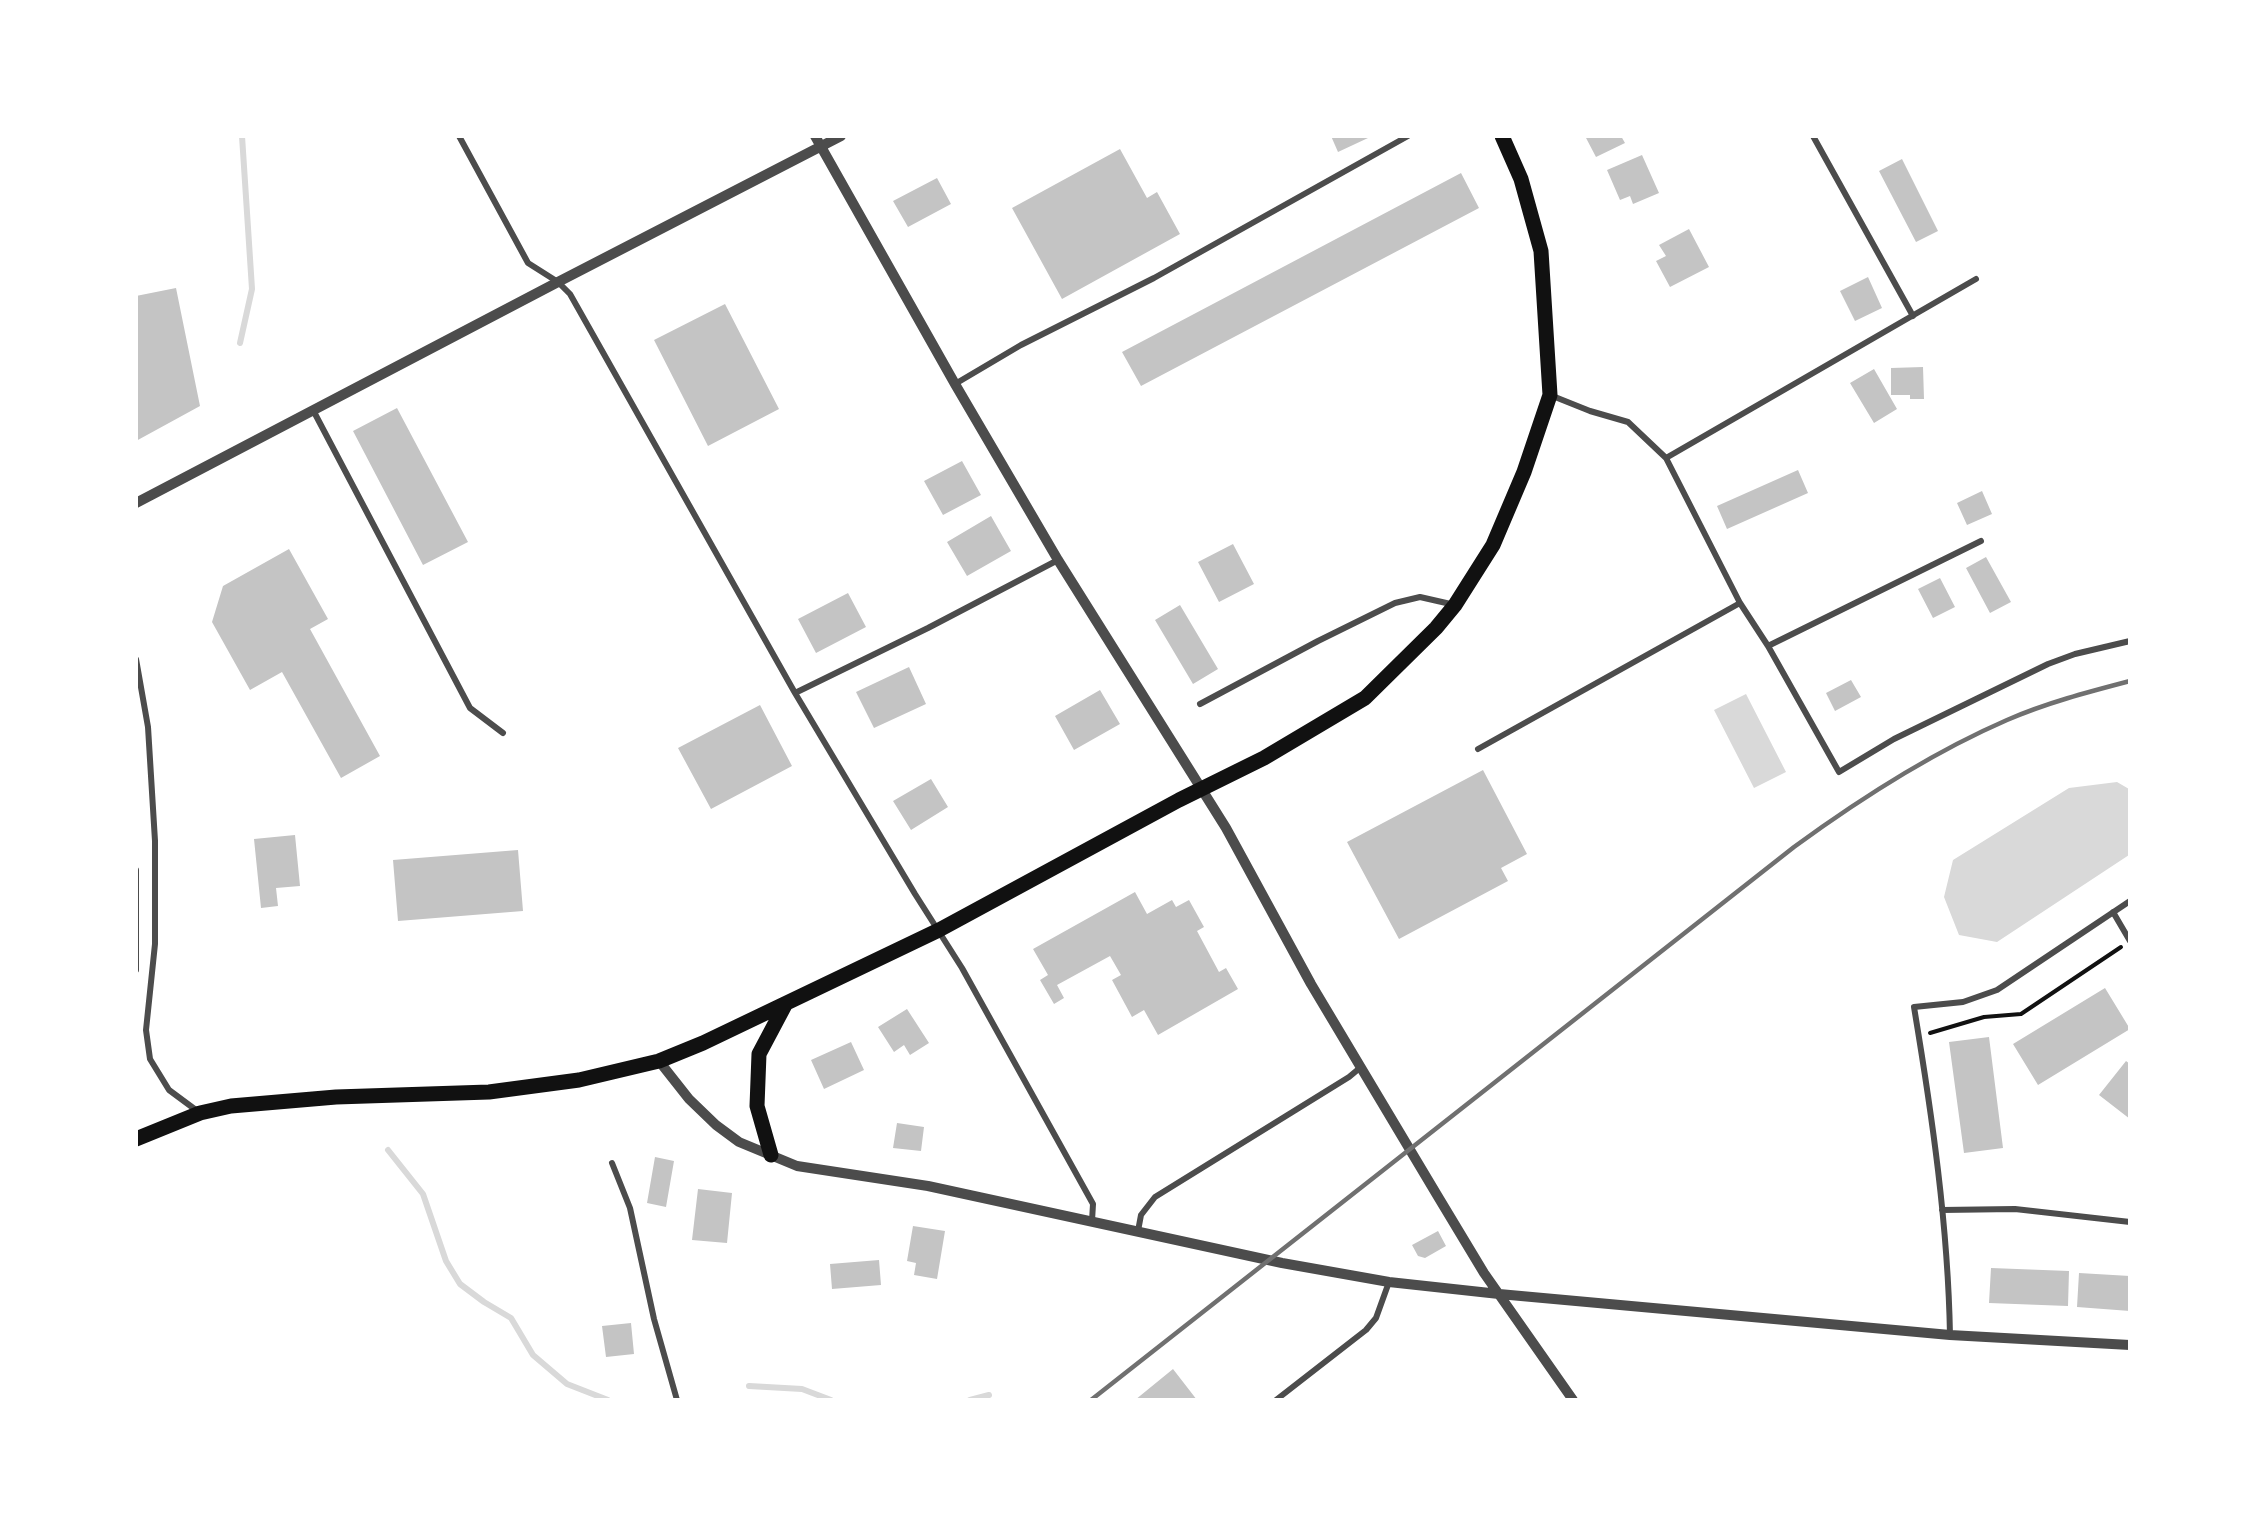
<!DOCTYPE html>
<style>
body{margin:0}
#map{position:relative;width:2266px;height:1536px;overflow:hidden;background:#fff;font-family:Rubik,sans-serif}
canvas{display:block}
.frame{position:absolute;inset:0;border:138px solid #fff;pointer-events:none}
</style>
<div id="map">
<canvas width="2266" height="1536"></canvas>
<div class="frame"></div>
</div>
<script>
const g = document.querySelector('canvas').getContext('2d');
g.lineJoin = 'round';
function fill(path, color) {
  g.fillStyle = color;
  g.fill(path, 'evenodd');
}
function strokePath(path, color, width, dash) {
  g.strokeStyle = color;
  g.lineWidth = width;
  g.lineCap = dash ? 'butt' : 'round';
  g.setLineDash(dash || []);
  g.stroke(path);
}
const water = new Path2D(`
 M 1746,694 L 1786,772 L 1754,788 L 1714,710 Z
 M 2117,782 L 2129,789 L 2129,855 L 1997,942 L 1959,935 L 1944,897 L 1953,860 L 2069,788 Z`);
const stream = new Path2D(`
 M 240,343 L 252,289 L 242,136
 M 388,1150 L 423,1194 L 446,1261 L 460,1284 L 484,1302 L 511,1318 L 533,1355 L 567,1384 L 608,1400
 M 749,1386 L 802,1389 L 831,1400
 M 970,1400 L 989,1395`);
const building = new Path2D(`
 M 1331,136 L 1367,136 L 1368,138 L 1338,152 Z
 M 1585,136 L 1621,136 L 1625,143 L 1596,157 Z
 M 1120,149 L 1147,198 L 1157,192 L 1180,234 L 1062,299 L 1012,208 Z
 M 1642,155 L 1659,193 L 1633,204 L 1630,196 L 1620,200 L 1607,170 Z
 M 1902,159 L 1938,231 L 1916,242 L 1879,171 Z
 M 1461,173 L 1479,208 L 1141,386 L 1122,352 Z
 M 937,178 L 951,204 L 908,227 L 893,201 Z
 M 1689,229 L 1709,267 L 1670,287 L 1656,261 L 1666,256 L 1659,245 Z
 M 1868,277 L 1882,308 L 1855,321 L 1840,291 Z
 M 176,288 L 200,406 L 136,441 L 136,296 Z
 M 725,304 L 779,409 L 708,446 L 654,340 Z
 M 1923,367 L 1924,399 L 1910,399 L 1910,395 L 1891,395 L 1891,368 Z
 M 1874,369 L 1897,409 L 1874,423 L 1850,383 Z
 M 397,408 L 468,542 L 423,565 L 353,431 Z
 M 962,461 L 981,495 L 943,515 L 924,481 Z
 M 1798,470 L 1808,493 L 1727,529 L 1717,506 Z
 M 1982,491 L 1992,514 L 1967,525 L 1957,503 Z
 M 991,516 L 1011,551 L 967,576 L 947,542 Z
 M 1233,544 L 1254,584 L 1219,602 L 1198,562 Z
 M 289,549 L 328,619 L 310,629 L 380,756 L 341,778 L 282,672 L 250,690 L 212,622 L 223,586 Z
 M 1986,557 L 2011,602 L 1990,613 L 1966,568 Z
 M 1940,578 L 1955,607 L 1933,618 L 1918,589 Z
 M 848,593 L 866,627 L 816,653 L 798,619 Z
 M 1180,605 L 1218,669 L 1193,684 L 1155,620 Z
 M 909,667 L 926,704 L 874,728 L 856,692 Z
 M 1851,680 L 1861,697 L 1835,711 L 1826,693 Z
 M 1100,690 L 1120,724 L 1074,750 L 1055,716 Z
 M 760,705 L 792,766 L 711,809 L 678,748 Z
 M 1483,770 L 1527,854 L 1501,868 L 1508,881 L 1399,939 L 1347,842 Z
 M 931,779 L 948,807 L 911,830 L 893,801 Z
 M 295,835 L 300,886 L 276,888 L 278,906 L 261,908 L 254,839 Z
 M 518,850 L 523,911 L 398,921 L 393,860 Z
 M 1135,892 L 1147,914 L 1172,900 L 1176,907 L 1189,900 L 1204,927 L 1197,931 L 1219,972 L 1226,968 L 1238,989 L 1158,1035 L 1144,1010 L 1132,1017 L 1112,980 L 1121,975 L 1110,956 L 1057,985 L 1064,998 L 1054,1004 L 1040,980 L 1048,975 L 1033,949 Z
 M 2105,988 L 2130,1029 L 2038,1085 L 2013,1044 Z
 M 907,1009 L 929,1043 L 910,1055 L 904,1045 L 894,1052 L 878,1027 Z
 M 1989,1037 L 2003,1148 L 1964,1153 L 1949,1042 Z
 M 851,1042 L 864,1070 L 824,1089 L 811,1060 Z
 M 2126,1061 L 2130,1064 L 2130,1119 L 2099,1095 Z
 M 897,1123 L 924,1127 L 921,1151 L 893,1148 Z
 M 655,1157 L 674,1161 L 666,1207 L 647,1203 Z
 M 698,1189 L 732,1193 L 727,1243 L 692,1240 Z
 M 913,1226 L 945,1231 L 937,1279 L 914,1275 L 916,1263 L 907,1261 Z
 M 1438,1231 L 1446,1246 L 1425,1258 L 1418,1256 L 1412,1245 Z
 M 879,1260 L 881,1285 L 832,1289 L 830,1264 Z
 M 1991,1268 L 2069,1271 L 2068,1306 L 1989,1303 Z
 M 2079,1273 L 2130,1276 L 2130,1311 L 2077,1307 Z
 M 631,1323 L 634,1354 L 606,1357 L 602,1326 Z
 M 1173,1369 L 1197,1400 L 1135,1400 Z`);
const path = new Path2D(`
 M 1930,1033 L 1984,1017 L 2021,1014 L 2121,947`);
const minor = new Path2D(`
 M 459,136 L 528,263 L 558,282 L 570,294 L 795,693 L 915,894 L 962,968 L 1093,1204 L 1092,1221
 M 1813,136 L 1913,316
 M 955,384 L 1021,345 L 1154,278 L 1408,136
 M 1550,395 L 1590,411 L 1628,422 L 1666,458 L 1740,603 L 1768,646 L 1839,772 L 1894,739 L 2048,664 L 2075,654 L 2130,641
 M 313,410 L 470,708 L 503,733
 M 1666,458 L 1976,279
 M 1768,646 L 1981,541
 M 136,659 L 148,727 L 155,841 L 155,944 L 146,1030 L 150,1059 L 169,1090 L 200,1113
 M 795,693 L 928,628 L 1058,560
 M 1200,704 L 1318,641 L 1395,603 L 1420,597 L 1455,605
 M 1478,749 L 1740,603
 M 136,870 L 136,970
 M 2113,912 L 2130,941
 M 612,1163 L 630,1208 L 654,1319 L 677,1400
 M 1942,1210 L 2015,1209 L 2130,1222
 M 1138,1231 L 1141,1215 L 1155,1197 L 1349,1077 L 1361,1067
 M 1950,1335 C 1948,1225 1932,1115 1914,1007 L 1963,1002 L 1997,990 L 2130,901
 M 1276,1400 L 1366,1330 L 1376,1318 L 1389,1282`);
const tertiary = new Path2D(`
 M 815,136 L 955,384 L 1058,560 L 1226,828 L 1311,984 L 1437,1195 L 1484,1273 L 1573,1400
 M 136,503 L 558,282 L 841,136
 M 659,1061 L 689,1099 L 716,1125 L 739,1142 L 797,1166 L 928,1186 L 1282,1263 L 1389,1282 L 1499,1294 L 1950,1335 L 2130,1345`);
const primary = new Path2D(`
 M 136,1139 L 200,1113 L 231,1106 L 336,1097 L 489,1092 L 579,1080 L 659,1061 L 703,1043 L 939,930 L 1179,800 L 1264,758 L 1365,698 L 1436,628 L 1455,605 L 1493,545 L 1524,472 L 1550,395 L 1541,251 L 1521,179 L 1502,136
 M 771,1155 L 757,1106 L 759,1054 L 785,1005`);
const rail = new Path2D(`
 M 1091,1400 L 1794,847 C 1861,798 1931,753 2007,720 C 2046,703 2088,692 2130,681`);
fill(water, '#d9d9d9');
strokePath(stream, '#d9d9d9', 6);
fill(building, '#c4c4c4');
strokePath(path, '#111', 4);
strokePath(minor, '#4c4c4c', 6);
strokePath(tertiary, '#4c4c4c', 10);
strokePath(primary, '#111', 15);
strokePath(rail, '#707070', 4.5);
</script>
